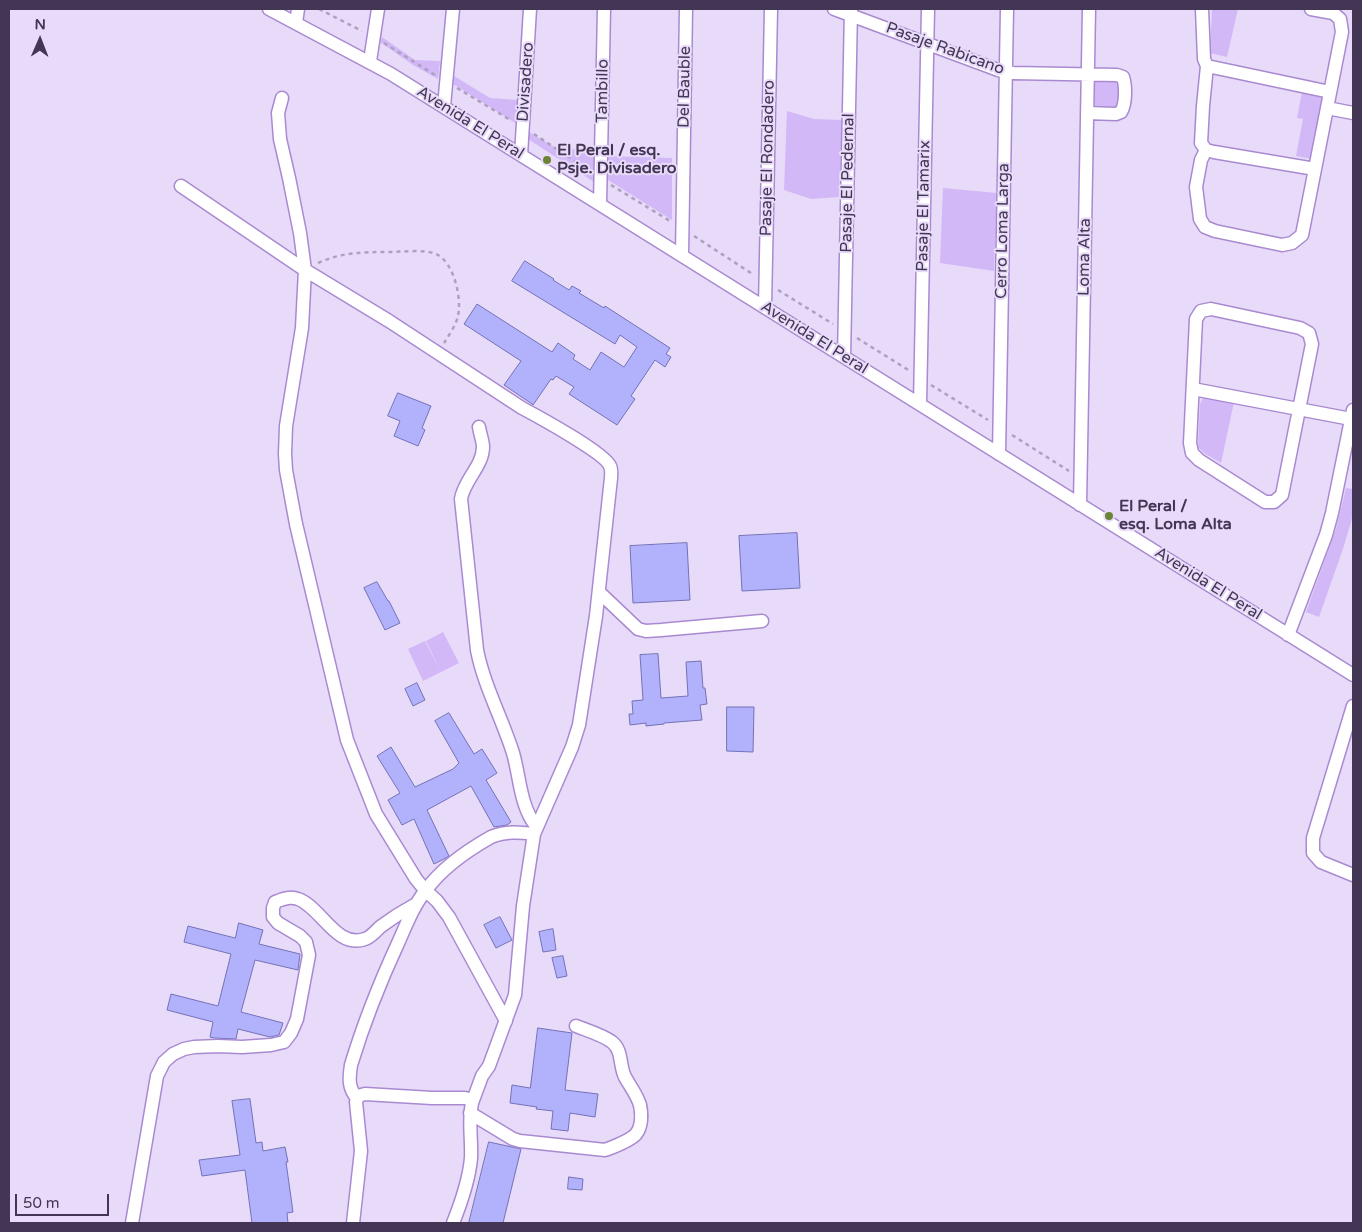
<!DOCTYPE html>
<style>
body{margin:0}
#map{position:relative;width:1362px;height:1232px;overflow:hidden;background:#e8dbf9;font-family:"Varela Round",sans-serif}
canvas{display:block}
.frame{position:absolute;inset:0;border:10px solid #433654;pointer-events:none}
.north{position:absolute;left:15px;top:15px;width:50px;height:50px;-webkit-text-stroke:4px #e8dbf9;paint-order:stroke;rotate:1deg;font-size:14px;font-weight:700;line-height:20px;text-align:center;color:#433654}
.north::after{content:'';display:block;margin:auto;width:18px;height:22px;background:#433654;clip-path:polygon(50% 0,100% 100%,50% 72%,0 100%)}
.scale{position:absolute;left:15px;top:1194px;width:94px;height:22px;box-sizing:border-box;border:2px solid #433654;border-top:0;padding-left:6px;font-size:15px;line-height:18px;white-space:nowrap;color:#433654;-webkit-text-stroke:4px #e8dbf9;paint-order:stroke}
</style>
<div id="map">
<canvas width="1362" height="1232"></canvas>
<div class="frame"></div>
<div class="north">N</div>
<div class="scale">50 m</div>
</div>
<script>
const g = document.querySelector('canvas').getContext('2d');
g.lineJoin = 'round';
function fill(path, color) {
  g.fillStyle = color;
  g.fill(path, 'evenodd');
}
function strokePath(path, color, width, dash) {
  g.strokeStyle = color;
  g.lineWidth = width;
  g.lineCap = dash ? 'butt' : 'round';
  g.setLineDash(dash || []);
  g.stroke(path);
}
function label(font, color, halo, rows, align = 'center') {
  g.font = font + ' "Varela Round",sans-serif';
  g.lineWidth = 4;
  g.setLineDash([]);
  g.textBaseline = 'middle';
  g.strokeStyle = halo;
  g.fillStyle = color;
  for (const [text, x, y, turn = 0] of rows) {
    g.save();
    g.translate(x, y);
    g.rotate((+turn || 0) * Math.PI / 180);
    g.textAlign = isNaN(turn) ? turn : align;
    if (halo) g.strokeText(text, 0, 0);
    g.fillText(text, 0, 0);
    g.restore();
  }
}
const green = new Path2D(`
 M 1212,9 L 1238,9 L 1227,57 L 1210,53 Z
 M 382,37 L 415,60 L 440,61 L 438,79 L 413,65 L 380,42 Z
 M 454,76 L 490,98 L 518,100 L 517,124 L 453,84 Z
 M 1095,79 L 1120,80 L 1119,112 L 1094,111 Z
 M 1302,92 L 1324,97 L 1312,159 L 1296,156 L 1303,119 L 1297,118 Z
 M 787,111 L 814,119 L 842,120 L 839,197 L 811,199 L 784,190 Z
 M 529,132 L 556,148 L 595,150 L 594,182 L 528,139 Z
 M 608,156 L 672,158 L 672,220 L 608,180 Z
 M 943,188 L 997,193 L 994,271 L 940,263 Z
 M 1207,397 L 1234,402 L 1221,463 L 1204,453 L 1198,447 L 1200,404 L 1203,398 Z
 M 1346,488 L 1353,489 L 1353,513 L 1351,522 L 1343,549 L 1319,617 L 1306,612 L 1336,529 Z
 M 443,632 L 459,663 L 441,672 L 426,641 Z
 M 425,641 L 441,672 L 423,681 L 408,649 Z`);
const building = new Path2D(`
 M 525,261 L 554,279 L 553,280 L 569,290 L 572,286 L 581,291 L 579,293 L 604,308 L 605,306 L 670,348 L 666,354 L 671,357 L 665,367 L 655,360 L 631,396 L 635,399 L 617,425 L 569,394 L 574,387 L 556,376 L 553,380 L 551,379 L 533,405 L 532,404 L 504,385 L 521,361 L 464,324 L 477,304 L 552,352 L 558,343 L 575,355 L 573,359 L 590,370 L 601,352 L 624,367 L 637,347 L 620,335 L 615,344 L 512,281 Z
 M 398,393 L 431,406 L 422,428 L 425,430 L 418,446 L 394,436 L 400,421 L 388,416 Z
 M 797,533 L 800,588 L 742,591 L 739,536 Z
 M 687,543 L 690,600 L 633,603 L 630,546 Z
 M 377,582 L 388,601 L 389,601 L 400,623 L 385,630 L 364,588 Z
 M 658,654 L 661,698 L 688,696 L 686,662 L 701,661 L 703,688 L 705,688 L 707,704 L 700,705 L 702,720 L 664,723 L 664,724 L 646,726 L 646,723 L 630,725 L 629,714 L 633,714 L 632,701 L 643,700 L 640,655 Z
 M 417,683 L 425,700 L 413,706 L 405,689 Z
 M 727,707 L 754,707 L 753,752 L 727,751 Z
 M 449,713 L 474,754 L 482,749 L 497,773 L 486,780 L 511,822 L 507,825 L 494,827 L 471,786 L 427,810 L 449,856 L 444,859 L 434,864 L 414,819 L 402,825 L 388,800 L 400,793 L 377,756 L 391,747 L 415,787 L 453,769 L 459,763 L 435,721 Z
 M 500,917 L 512,940 L 496,948 L 484,925 Z
 M 239,923 L 263,930 L 259,944 L 300,954 L 298,970 L 255,960 L 241,1012 L 283,1023 L 279,1035 L 270,1037 L 238,1029 L 236,1039 L 214,1038 L 210,1037 L 213,1022 L 167,1010 L 171,994 L 218,1006 L 231,954 L 184,942 L 188,926 L 235,938 Z
 M 553,929 L 556,950 L 543,952 L 539,932 Z
 M 563,956 L 567,976 L 557,978 L 552,958 Z
 M 538,1028 L 572,1033 L 565,1090 L 598,1094 L 595,1117 L 570,1113 L 568,1131 L 551,1129 L 553,1111 L 536,1109 L 537,1107 L 510,1103 L 512,1085 L 530,1088 Z
 M 250,1099 L 256,1143 L 262,1142 L 263,1151 L 285,1147 L 288,1162 L 286,1162 L 293,1212 L 287,1213 L 288,1223 L 252,1223 L 245,1170 L 202,1176 L 199,1160 L 240,1155 L 232,1101 Z
 M 489,1142 L 521,1149 L 503,1223 L 469,1223 Z
 M 569,1177 L 583,1179 L 582,1190 L 568,1189 Z`);
const path = new Path2D(`
 M 319,9 L 362,31
 M 384,43 L 435,75
 M 457,88 L 512,121
 M 534,134 L 590,171
 M 611,185 L 670,221
 M 694,236 L 754,275
 M 318,263 C 342,252 364,252 390,252 C 402,252 425,249 436,254 C 454,262 462,298 458,316 C 456,325 449,335 444,343
 M 778,290 L 833,324
 M 857,338 L 910,371
 M 931,385 L 988,420
 M 1012,435 L 1069,471`);
const minor = new Path2D(`
 M 269,9 L 391,74 L 1353,675
 M 834,9 L 998,70 L 1013,73 L 1117,75 L 1123,77 C 1126,86 1126,104 1121,112 L 1116,114 L 1087,113
 M 1202,9 L 1204,59 L 1207,66 L 1203,106 L 1201,143 L 1206,150 L 1214,152 L 1315,169
 M 296,23 L 298,9
 M 370,61 L 378,9
 M 1207,66 L 1330,92
 M 282,98 L 278,113 L 280,139 L 289,178 L 300,233 L 305,270 L 302,328 L 286,426 L 285,454 L 286,470 L 296,524 L 347,740 L 376,814 L 416,879 L 425,890 L 437,901 L 449,917 L 506,1021
 M 444,106 L 453,9
 M 1327,108 L 1353,113
 M 1206,150 L 1201,160 L 1196,187 L 1200,219 L 1205,227 L 1215,231 L 1282,245 L 1292,243 L 1302,235 L 1342,32 L 1340,19 L 1333,13 L 1311,9
 M 521,155 L 530,9
 M 181,186 L 305,270 L 389,321 L 522,408 C 537,416 605,453 610,466 C 612,470 611,474 611,478 L 596,616 L 579,725 L 572,747 L 534,834 L 523,906 L 515,995 L 489,1066 L 482,1076 L 472,1103
 M 600,204 L 604,9
 M 682,255 L 686,9
 M 765,307 L 771,9
 M 1211,309 L 1300,328 L 1309,333 L 1312,344 L 1282,495 L 1274,502 L 1265,502 L 1199,460 L 1192,453 L 1190,443 L 1196,319 L 1201,311 Z
 M 844,357 L 851,9
 M 1193,389 L 1351,419
 M 920,404 L 928,9
 M 479,427 C 480,434 483,441 483,447 C 483,466 464,480 461,499 L 477,650 C 484,686 502,718 513,753 C 520,777 520,806 536,826
 M 999,454 L 1007,9
 M 1080,505 L 1089,9
 M 599,592 L 638,629 L 646,631 L 661,630 L 762,621
 M 1288,635 L 1326,535 L 1332,513 L 1353,410
 M 1353,706 L 1313,838 L 1313,853 L 1321,862 L 1353,875
 M 357,1098 C 348,1088 349,1078 351,1065 C 364,1022 380,982 399,941 C 407,923 414,905 426,890 C 442,868 468,850 491,837 C 505,831 519,832 534,834
 M 470,1113 L 513,1139 L 520,1141 L 605,1150 C 613,1147 630,1141 636,1134 C 642,1127 642,1114 640,1105 C 637,1095 630,1086 625,1077 C 619,1065 623,1051 612,1042 C 603,1035 586,1030 576,1026
 M 132,1223 L 157,1076 L 164,1062 L 173,1054 L 184,1049 L 194,1047 L 218,1046 L 242,1047 L 271,1045 L 284,1042 L 291,1033 L 297,1019 L 309,955 L 306,942 L 300,936 L 278,923 L 273,917 L 273,908 L 275,902 C 283,899 290,896 298,899 C 321,907 336,949 365,939 C 371,937 376,931 380,927 C 392,918 403,911 416,904
 M 353,1223 L 361,1151 L 356,1102 L 358,1096 L 365,1094 L 432,1098 L 465,1098 L 469,1099 L 472,1103 C 468,1121 472,1140 471,1158 C 469,1181 461,1203 453,1223`);
const markers = [
 [547,160,5,"#6c8336"],
 [1109,516,5,"#6c8336"]
];
const streetNames = [
 ["Pasaje Rabicano",945,49,20],
 ["Divisadero",526,82,-86],
 ["Del Bauble",685,87,-89],
 ["Tambillo",603,91,-89],
 ["Avenida El Peral",470,123,32],
 ["Pasaje El Rondadero",768,158,-89],
 ["Pasaje El Pedernal",848,183,-89],
 ["Pasaje El Tamarix",924,206,-89],
 ["Cerro Loma Larga",1003,231,-89],
 ["Loma Alta",1085,257,-89],
 ["Avenida El Peral",814,338,32],
 ["Avenida El Peral",1208,584,32]
];
const poiNames = [
 ["El Peral / esq.",557,151],
 ["Psje. Divisadero",557,169],
 ["El Peral /",1119,507],
 ["esq. Loma Alta",1119,525]
];
fill(green, '#d3b8f7');
fill(building, '#b2b1fc');
strokePath(building, '#7371b7', 1);
strokePath(minor, '#a98ad1', 15);
strokePath(path, '#aea1bf', 2.5, [4, 4]);
strokePath(minor, '#fff', 12);
for (const [x, y, r, color] of markers) {
  const dot = new Path2D();
  dot.arc(x, y, r, 0, 2 * Math.PI);
  g.fillStyle = color;
  g.fill(dot);
  strokePath(dot, '#e8dbf9', 2);
}
label('16px', '#433654', '#e8dbf9', streetNames);
label('bold 16px', '#433654', '#e8dbf9', poiNames, 'left');
</script>
